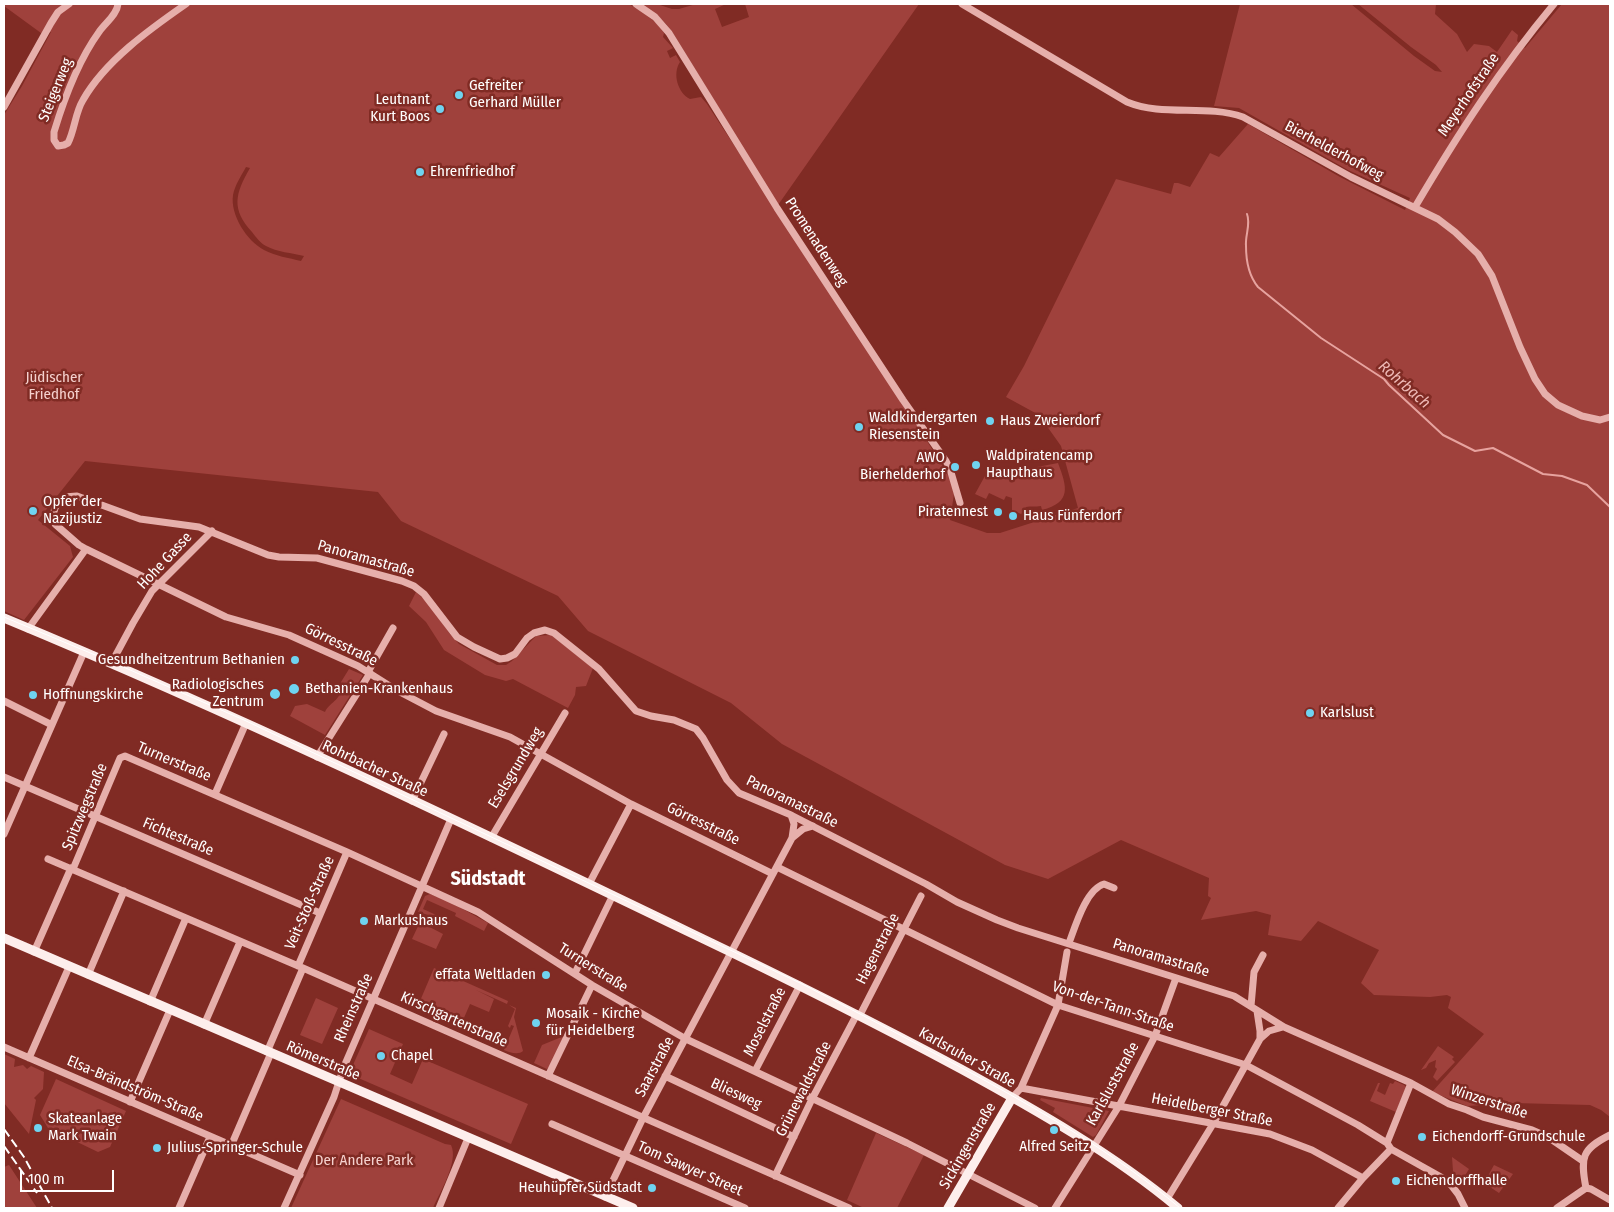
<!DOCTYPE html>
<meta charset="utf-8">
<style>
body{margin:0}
#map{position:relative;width:1614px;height:1212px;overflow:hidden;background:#802b24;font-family:"Fira Sans Condensed",sans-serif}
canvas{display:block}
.frame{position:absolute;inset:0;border:5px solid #fff;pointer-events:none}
.scale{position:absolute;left:20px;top:1170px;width:94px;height:22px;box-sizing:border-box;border:2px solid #fff;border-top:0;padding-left:6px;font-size:15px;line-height:18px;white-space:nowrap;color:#fff;-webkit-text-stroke:4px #802b24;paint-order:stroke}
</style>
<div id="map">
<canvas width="1614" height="1212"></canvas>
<div class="frame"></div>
<div class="scale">100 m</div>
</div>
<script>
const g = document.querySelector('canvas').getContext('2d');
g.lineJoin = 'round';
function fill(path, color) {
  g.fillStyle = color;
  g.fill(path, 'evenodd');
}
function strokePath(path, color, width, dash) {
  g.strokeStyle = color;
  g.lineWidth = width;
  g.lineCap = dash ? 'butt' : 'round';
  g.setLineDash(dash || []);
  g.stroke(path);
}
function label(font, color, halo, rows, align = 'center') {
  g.font = font + ' "Fira Sans Condensed",sans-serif';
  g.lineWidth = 5;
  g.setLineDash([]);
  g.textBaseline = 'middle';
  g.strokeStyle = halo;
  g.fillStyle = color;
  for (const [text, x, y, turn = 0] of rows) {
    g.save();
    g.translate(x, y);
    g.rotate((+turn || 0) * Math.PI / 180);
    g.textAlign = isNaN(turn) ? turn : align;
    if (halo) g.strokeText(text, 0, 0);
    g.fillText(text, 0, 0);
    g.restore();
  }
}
const green = new Path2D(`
 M 4,4 L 629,4 C 643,13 655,19 664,33 L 663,37 L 673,48 L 667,51 L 670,58 L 676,55 L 680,62 C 672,74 678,93 690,99 L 701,97 L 707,104 L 902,401 L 950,478 L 954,494 L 950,520 L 987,533 L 1000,533 L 1078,508 L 1061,446 L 1039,415 L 1006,397 L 1024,366 L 1116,179 L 1171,194 L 1174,183 L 1178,183 L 1190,187 L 1210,153 L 1219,157 L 1248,124 L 1340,177 L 1405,210 L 1410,198 L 1348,170 L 1239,108 L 1214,106 L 1240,4 L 1351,4 L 1414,56 L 1435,71 L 1442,72 L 1436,65 L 1411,47 L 1358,4 L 1436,4 L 1435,14 L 1457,34 L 1467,52 L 1474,44 L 1489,46 L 1497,52 L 1512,30 L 1518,35 L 1517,41 L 1525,48 L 1562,4 L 1610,4 L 1610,1117 L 1601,1110 L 1590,1105 L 1514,1103 L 1467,1106 L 1432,1092 L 1484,1034 L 1448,1008 L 1451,997 L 1447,995 L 1430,997 L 1374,995 L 1361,983 L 1379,950 L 1318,921 L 1301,941 L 1268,935 L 1271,915 L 1256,911 L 1201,920 L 1211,898 L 1208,896 L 1209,878 L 1121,840 L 1048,879 L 1005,865 L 782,744 L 731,703 L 588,631 L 558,596 L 401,521 L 378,492 L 85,461 L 38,520 L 70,546 L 73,557 L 24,620 L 4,611 L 4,115 L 22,86 L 51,32 L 41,33 L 4,6 ZM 246,167 L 250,168 C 235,194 231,209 252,232 C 256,237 260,243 266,246 C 277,252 292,253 304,256 L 301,261 C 289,258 275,256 264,250 C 247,241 230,215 233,195 C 235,185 241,176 246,167 Z
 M 641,4 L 657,4 L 672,9 L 679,9 L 696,4 L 726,4 L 715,9 L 722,27 L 749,17 L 745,4 L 919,4 L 778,205 L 673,33 C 664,20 654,12 641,4 Z
 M 1058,463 C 1067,487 1072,502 1042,510 L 1041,506 C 1035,507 1031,506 1026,507 L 1024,512 L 1021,514 L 1012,510 L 1012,498 L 1006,496 L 1004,500 L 989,493 L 986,499 L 975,494 L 986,474 L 991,469 L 995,475 Z
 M 416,592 L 428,603 L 450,634 L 459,644 L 497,665 L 506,665 L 512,661 L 536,636 L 551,635 L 593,668 L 586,686 L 576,687 L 575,695 L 568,708 L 513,679 L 506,681 L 485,675 L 444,650 L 426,622 L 409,606 Z
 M 349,669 L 363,675 L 325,735 L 290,716 L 295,706 L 307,704 L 325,712 C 330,701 344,700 341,682 Z
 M 430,894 L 452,903 L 488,923 L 484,931 L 455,916 L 456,913 L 427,900 L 423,909 L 445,919 L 442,924 L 432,916 L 418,912 L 425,896 Z
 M 420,922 L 443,934 L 436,949 L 412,939 Z
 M 434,968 L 508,1001 L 507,1004 L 476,990 L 494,999 L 489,1012 L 470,1004 L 460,1027 L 417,1008 Z
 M 316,998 L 338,1008 L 322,1044 L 300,1035 Z
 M 509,1005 L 516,1008 L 514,1017 L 523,1051 C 519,1055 510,1053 504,1050 L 514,1026 L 511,1025 L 510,1028 L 508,1026 L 515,1009 Z
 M 369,1029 L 403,1044 L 390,1074 L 412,1084 L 423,1059 L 528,1104 L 511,1144 L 349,1074 Z
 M 564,1036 L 550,1066 L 547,1069 L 534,1063 L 542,1045 Z
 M 1438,1046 L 1454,1057 L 1452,1059 L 1455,1062 L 1437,1081 L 1433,1077 L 1437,1069 L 1435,1067 L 1436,1060 L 1429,1063 L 1426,1068 L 1421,1070 Z
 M 4,1054 L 15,1059 L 14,1067 L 23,1065 L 27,1069 L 31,1066 L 44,1072 L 43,1089 L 34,1098 L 36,1100 L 29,1134 L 4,1103 Z
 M 56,1079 L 126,1111 L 110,1147 L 98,1152 L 48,1128 L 40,1115 Z
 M 1395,1081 L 1404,1085 L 1406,1087 L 1396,1112 L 1370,1101 L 1378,1083 L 1380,1083 L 1377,1091 L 1385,1095 L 1390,1083 L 1393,1084 Z
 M 1041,1098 L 1109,1111 L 1096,1135 L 1093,1137 L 1053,1112 L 1055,1108 L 1040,1100 Z
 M 341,1099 L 445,1144 L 451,1145 C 459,1161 440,1192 433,1208 L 291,1208 Z
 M 876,1133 L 924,1155 L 897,1208 L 864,1208 L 847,1200 Z
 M 1452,1157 L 1469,1169 L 1458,1187 L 1450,1178 L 1453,1171 Z
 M 9,1165 L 37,1208 L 4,1208 L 4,1167 Z
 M 1494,1165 L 1513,1174 L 1499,1193 L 1484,1183 Z`);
const stream = new Path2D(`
 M 1247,214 C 1251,224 1245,235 1246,246 C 1246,260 1249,276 1258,287 L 1321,338 L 1384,379 L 1389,385 L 1443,435 L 1475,451 L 1493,448 L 1543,474 L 1562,476 L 1587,485 L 1610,507`);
const minor = new Path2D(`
 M 118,4 C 117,15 105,23 99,32 C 78,61 64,99 54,132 L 54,140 L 58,146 L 64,145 L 68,143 C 75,129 75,113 83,100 C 105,61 150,29 186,4
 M 636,4 L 655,17 L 669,33 L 777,208 L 903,400 L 946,461 L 950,469 L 960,503
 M 962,4 L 1127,102 C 1163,117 1206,104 1243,117 L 1351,177 L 1438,219 L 1455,232 L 1478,254 L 1492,276 L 1520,347 L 1535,379 L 1545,394 L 1558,405 L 1582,416 L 1600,420 L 1610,417
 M 4,107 L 51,23 L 58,12 L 69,4
 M 1415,207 C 1458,134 1500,69 1554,4
 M 28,629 L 86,549
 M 111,664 L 133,623 L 152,591 L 212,531
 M 368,672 L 393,628
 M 4,701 L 52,725
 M 317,757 L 370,673
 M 4,777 L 320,913
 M 215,794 L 246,723
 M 412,801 L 444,734
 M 4,834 L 84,652
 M 491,838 L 565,713
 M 792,838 L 803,829 L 813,826
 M 48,859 L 303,968 L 849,1208
 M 777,867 L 1058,1005 L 1246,1065 L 1358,1125 L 1387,1143 L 1391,1149 L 1448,1181 L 1458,1194 L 1465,1208
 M 73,869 L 120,758 L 125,756 L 347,852 L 478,912 L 592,985 L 686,1039 L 907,1143 L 1035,1208
 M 773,874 L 631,804 L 510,737 L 436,711 L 396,690 L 358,666 L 289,635 L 226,617 L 86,549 L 79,545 L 55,524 L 53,515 L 55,508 L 59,502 L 64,497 L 77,496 L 140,519 L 199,527 L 268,555 L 279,557 L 317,558 L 402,581 L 414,586 L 424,594 L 457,637 L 474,647 L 500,659 L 507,658 L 515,654 L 527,638 L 534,633 L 545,630 L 554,633 L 599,669 L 636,711 L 651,716 L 674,720 L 696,729 L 703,738 L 727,780 L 739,793 L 791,815 L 926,884 L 957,902 L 997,920 L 1018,928 L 1234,996 L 1284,1027 L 1411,1083 L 1449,1104 L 1467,1110 L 1483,1117 L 1532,1130 L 1548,1137 L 1583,1161
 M 589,884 L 631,804
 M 1069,943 C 1075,927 1086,889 1104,884 L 1114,888
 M 34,952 L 71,868
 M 298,966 L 347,852
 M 575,973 L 613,895
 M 88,975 L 124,891
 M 150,1002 L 186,918
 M 1251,1006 L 1254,972 L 1263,955
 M 860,1015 L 921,896
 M 204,1025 L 240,942
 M 1260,1039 L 1269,1031 L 1283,1027
 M 4,1047 L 300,1175
 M 267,1052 L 303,968
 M 29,1058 L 69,967
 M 755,1071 L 800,985
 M 548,1076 L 592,985
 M 665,1076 L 794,1137
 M 1021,1088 L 1270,1134 L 1312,1150 L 1363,1178
 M 1012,1098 L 1021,1088 L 1058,1005 L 1067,952
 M 130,1102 L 170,1010
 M 552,1124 L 745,1208
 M 1387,1143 L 1411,1083
 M 231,1146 L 271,1053
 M 775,1176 L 812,1099 L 857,1014
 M 1586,1188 C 1580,1157 1582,1149 1610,1135
 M 605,1197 L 643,1118 L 792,838 L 794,824 L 791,815
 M 1167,1199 L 1213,1124 L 1260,1039 L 1260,1031 L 1257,1011
 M 179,1208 L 210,1137
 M 284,1208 L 334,1097 L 343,1069 L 451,819
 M 439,1208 L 468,1138
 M 1055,1208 L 1119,1106 L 1155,1036 L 1176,978
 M 1338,1208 L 1363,1178 L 1391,1149
 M 1557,1208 L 1586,1188 L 1591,1189 L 1610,1200`);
const major = new Path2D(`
 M 4,618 C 238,715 467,825 695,935 C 785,978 873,1022 961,1069 C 1036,1110 1112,1153 1178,1208
 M 4,938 L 633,1208
 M 948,1208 L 1012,1098`);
const tram = new Path2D(`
 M 4,617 L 112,662 L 244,720 L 800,983 C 855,1011 910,1040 964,1069 C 1039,1110 1115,1153 1180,1208`);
const rail = new Path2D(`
 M 4,1129 L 24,1157 L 52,1208
 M 4,1146 L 37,1193`);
const markers = [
 [459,95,5,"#6fd3f0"],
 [440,109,5,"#6fd3f0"],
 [420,172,5,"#6fd3f0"],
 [990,421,5,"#6fd3f0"],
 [859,427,5,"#6fd3f0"],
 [976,465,5,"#6fd3f0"],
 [955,467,5,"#6fd3f0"],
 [33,511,5,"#6fd3f0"],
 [998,512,5,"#6fd3f0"],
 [1013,516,5,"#6fd3f0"],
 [295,660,5,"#6fd3f0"],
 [294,689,6,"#6fd3f0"],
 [275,694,6,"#6fd3f0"],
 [33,695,5,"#6fd3f0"],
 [1310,713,5,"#6fd3f0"],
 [364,921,5,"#6fd3f0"],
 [546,975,5,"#6fd3f0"],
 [536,1023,5,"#6fd3f0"],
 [381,1056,5,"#6fd3f0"],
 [38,1128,5,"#6fd3f0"],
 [1054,1130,5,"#6fd3f0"],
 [1422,1137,5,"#6fd3f0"],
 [157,1148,5,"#6fd3f0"],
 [1396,1181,5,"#6fd3f0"],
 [652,1188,5,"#6fd3f0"]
];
const poiNames = [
 ["Gefreiter",469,86],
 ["Gerhard Müller",469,103],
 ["Leutnant",430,100,"right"],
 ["Kurt Boos",430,117,"right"],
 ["Ehrenfriedhof",430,172],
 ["Waldkindergarten",869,418],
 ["Riesenstein",869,435],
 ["Haus Zweierdorf",1000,421],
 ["Waldpiratencamp",986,456],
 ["Haupthaus",986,473],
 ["AWO",945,458,"right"],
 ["Bierhelderhof",945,475,"right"],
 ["Opfer der",43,502],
 ["Nazijustiz",43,519],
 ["Piratennest",988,512,"right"],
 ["Haus Fünferdorf",1023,516],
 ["Gesundheitzentrum Bethanien",285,660,"right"],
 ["Radiologisches",264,685,"right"],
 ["Zentrum",264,702,"right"],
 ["Bethanien-Krankenhaus",305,689],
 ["Hoffnungskirche",43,695],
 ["Karlslust",1320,713],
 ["Markushaus",374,921],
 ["effata Weltladen",536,975,"right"],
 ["Mosaik - Kirche",546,1014],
 ["für Heidelberg",546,1031],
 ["Chapel",391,1056],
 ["Skateanlage",48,1119],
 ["Mark Twain",48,1136],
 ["Eichendorff-Grundschule",1432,1137],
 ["Alfred Seitz",1054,1147,"center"],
 ["Julius-Springer-Schule",167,1148],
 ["Eichendorffhalle",1406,1181],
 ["Heuhüpfer Südstadt",642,1188,"right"]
];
const streetNames = [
 ["Steigerweg",56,90,-68],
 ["Meyerhofstraße",1469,95,-56],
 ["Bierhelderhofweg",1334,151,28],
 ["Promenadenweg",816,242,57],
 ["Panoramastraße",366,559,16],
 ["Hohe Gasse",165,561,-47],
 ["Görresstraße",341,645,26],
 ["Turnerstraße",174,762,23],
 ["Eselsgrundweg",516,768,-59],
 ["Rohrbacher Straße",375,769,25],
 ["Panoramastraße",792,802,26],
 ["Spitzwegstraße",85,807,-67],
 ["Görresstraße",703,824,26],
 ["Fichtestraße",178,837,23],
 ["Veit-Stoß-Straße",310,903,-66],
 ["Hagenstraße",878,949,-63],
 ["Panoramastraße",1161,958,17],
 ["Turnerstraße",593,968,32],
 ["Von-der-Tann-Straße",1113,1007,19],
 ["Rheinstraße",354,1008,-66],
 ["Kirschgartenstraße",454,1020,24],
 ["Moselstraße",765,1022,-63],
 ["Karlsruher Straße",967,1058,29],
 ["Römerstraße",323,1061,23],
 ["Saarstraße",655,1067,-62],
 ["Karlsluststraße",1113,1084,-61],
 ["Elsa-Brändström-Straße",135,1089,23],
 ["Grünewaldstraße",804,1089,-63],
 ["Bliesweg",736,1094,25],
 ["Winzerstraße",1489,1102,18],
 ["Heidelberger Straße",1212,1110,11],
 ["Sickingenstraße",968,1146,-60],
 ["Tom Sawyer Street",690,1169,24]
];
const parkNames = [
 ["Jüdischer",54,378],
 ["Friedhof",54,395],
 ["Der Andere Park",364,1161]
];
const waterNames = [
 ["Rohrbach",1404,385,41]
];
const districtNames = [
 ["Südstadt",488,879]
];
fill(green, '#9f413c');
strokePath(stream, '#e7a39f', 2);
strokePath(minor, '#e6afab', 7);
strokePath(major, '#fdeeec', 9);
strokePath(tram, '#fff', 1);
strokePath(rail, '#fff', 2, [9, 4]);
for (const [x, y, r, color] of markers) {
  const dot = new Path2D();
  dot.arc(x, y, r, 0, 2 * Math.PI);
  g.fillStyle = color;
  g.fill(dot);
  strokePath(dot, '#802b24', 2);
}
label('15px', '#fff', '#802b24', poiNames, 'left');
label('15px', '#fff', '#802b24', streetNames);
label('15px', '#f5d1ce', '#802b24', parkNames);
label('italic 16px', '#eeb9b6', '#802b24', waterNames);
label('bold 20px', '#fff', '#802b24', districtNames);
</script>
